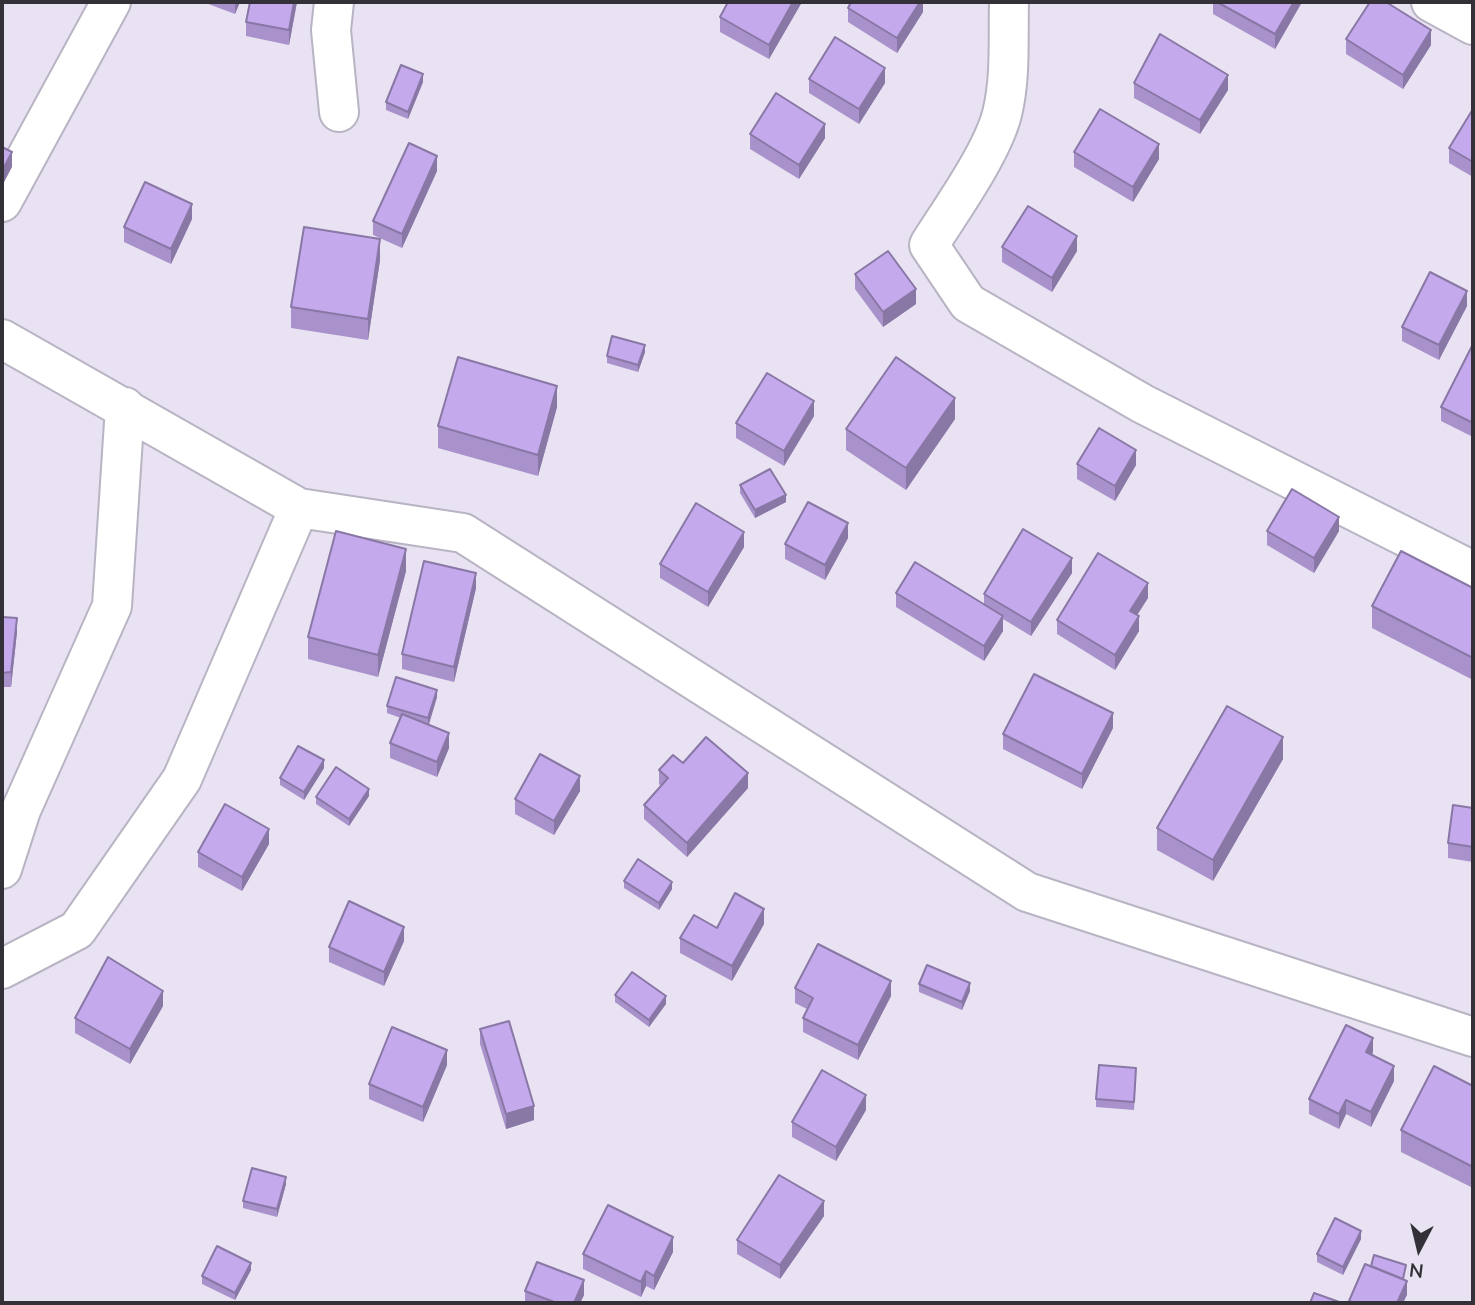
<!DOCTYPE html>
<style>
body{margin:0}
#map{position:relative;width:1475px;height:1305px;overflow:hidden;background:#e8e2f2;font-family:"Nunito Sans",sans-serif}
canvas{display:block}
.frame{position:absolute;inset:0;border:4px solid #333137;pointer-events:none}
.north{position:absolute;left:1384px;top:1214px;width:70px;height:70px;-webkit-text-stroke:5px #e8e2f2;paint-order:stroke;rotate:187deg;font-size:19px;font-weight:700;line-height:28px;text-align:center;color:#333137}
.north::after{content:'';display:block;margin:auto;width:24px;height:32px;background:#333137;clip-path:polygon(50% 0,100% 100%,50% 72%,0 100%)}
</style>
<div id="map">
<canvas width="1475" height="1305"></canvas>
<div class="frame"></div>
<div class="north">N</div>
</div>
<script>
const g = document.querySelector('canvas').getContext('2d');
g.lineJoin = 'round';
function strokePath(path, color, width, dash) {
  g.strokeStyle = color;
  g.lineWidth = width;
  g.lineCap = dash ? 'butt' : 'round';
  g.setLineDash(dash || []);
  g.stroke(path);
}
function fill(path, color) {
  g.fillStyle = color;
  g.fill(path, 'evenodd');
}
const minor = new Path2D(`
 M 334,2 L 331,30 L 339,112
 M 1009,2 C 1008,38 1011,78 1002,114 C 992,153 951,210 929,245 L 968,303 L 1143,404 L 1473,571
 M 1431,2 L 1473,25
 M 2,202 L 111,2
 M 2,339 L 299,508 L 182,779 L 77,930 L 2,969
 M 299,508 L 463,533 L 1027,892 L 1473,1037
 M 2,869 L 21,810 L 112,606 L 125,407`);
const wall = new Path2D(`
 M 203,2 L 240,2 L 235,14 Z
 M 297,2 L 289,45 L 246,36 L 246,22 Z
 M 802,2 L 769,59 L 720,32 L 720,17 Z
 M 923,2 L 923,12 L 897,53 L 848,22 L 848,8 Z
 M 1213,2 L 1302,2 L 1275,49 L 1213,14 Z
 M 1346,39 L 1431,45 L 1403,89 L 1346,54 Z
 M 809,79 L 885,83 L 859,124 L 809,93 Z
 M 423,82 L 408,119 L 386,110 L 386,102 Z
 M 1134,83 L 1228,90 L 1200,134 L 1134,98 Z
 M 1473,109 L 1473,177 L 1449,163 L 1449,148 Z
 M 750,134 L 825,138 L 799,179 L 750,149 Z
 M 1074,152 L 1159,159 L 1133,202 L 1074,167 Z
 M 437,171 L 402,248 L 373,235 L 373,221 Z
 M 192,219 L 171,264 L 124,242 L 124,227 Z
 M 1002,247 L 1077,251 L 1052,292 L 1002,262 Z
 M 380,260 L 368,340 L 291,328 L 291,307 Z
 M 855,274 L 916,304 L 883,327 L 855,289 Z
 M 1467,306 L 1439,360 L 1402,341 L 1402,327 Z
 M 1473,344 L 1473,437 L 1441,421 L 1441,407 Z
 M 645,352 L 638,372 L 607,363 L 607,356 Z
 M 557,407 L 538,476 L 438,448 L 438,426 Z
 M 814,416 L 784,466 L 736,438 L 736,423 Z
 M 955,419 L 906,490 L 846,450 L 846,429 Z
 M 1077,464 L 1136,465 L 1115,501 L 1077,479 Z
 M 740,485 L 786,502 L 755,518 L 740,493 Z
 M 1267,531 L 1339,531 L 1314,573 L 1267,545 Z
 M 848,538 L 825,580 L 785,559 L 785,544 Z
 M 744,547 L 708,607 L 660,578 L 660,564 Z
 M 406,571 L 378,677 L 308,659 L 308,637 Z
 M 1072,573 L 1031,636 L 1003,619 L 1003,631 L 984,661 L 896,607 L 896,593 L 984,605 L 984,594 Z
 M 476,588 L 454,682 L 402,669 L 402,654 Z
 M 1473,588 L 1473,680 L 1372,628 L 1372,606 Z
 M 1148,598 L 1137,615 L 1139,631 L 1115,670 L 1057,634 L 1057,620 Z
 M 2,617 L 17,632 L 11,687 L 2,687 Z
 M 437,697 L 429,725 L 449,748 L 437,777 L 390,758 L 390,743 L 401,718 L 387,713 L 387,706 Z
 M 1113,728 L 1082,789 L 1003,749 L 1003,734 Z
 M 1283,759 L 1213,881 L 1157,850 L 1157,828 Z
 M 683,763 L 748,788 L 687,857 L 644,819 L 644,805 L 661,786 L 659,784 L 659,770 Z
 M 324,768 L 304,800 L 280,785 L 280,778 Z
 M 580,791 L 554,835 L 515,814 L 515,799 Z
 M 369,796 L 349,826 L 316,804 L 316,797 Z
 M 1473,808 L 1473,862 L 1448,858 L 1448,843 Z
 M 269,844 L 242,891 L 198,867 L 198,852 Z
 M 624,881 L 672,889 L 659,910 L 624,888 Z
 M 764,924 L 732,981 L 680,953 L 680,938 Z
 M 404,941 L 384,986 L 329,962 L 329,947 Z
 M 919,984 L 970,991 L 962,1010 L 919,992 Z
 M 795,988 L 891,996 L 858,1060 L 803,1032 L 803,1018 L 807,1009 L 795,1003 Z
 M 615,995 L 666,1004 L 649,1027 L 615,1002 Z
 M 163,1006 L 130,1064 L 75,1033 L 75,1018 Z
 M 480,1029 L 534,1120 L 506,1129 L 480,1044 Z
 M 1373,1052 L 1372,1055 L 1394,1081 L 1371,1127 L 1346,1114 L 1339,1129 L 1309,1114 L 1309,1099 Z
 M 447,1065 L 423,1122 L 369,1099 L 369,1084 Z
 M 1136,1076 L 1134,1110 L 1096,1107 L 1096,1099 Z
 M 1473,1086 L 1473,1188 L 1401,1152 L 1401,1130 Z
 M 866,1110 L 836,1161 L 792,1137 L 792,1122 Z
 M 286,1184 L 277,1217 L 243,1208 L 243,1201 Z
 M 824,1216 L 780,1279 L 737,1254 L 737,1240 Z
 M 1361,1239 L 1343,1275 L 1317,1262 L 1317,1254 Z
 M 673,1252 L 654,1290 L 646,1286 L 641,1297 L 583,1269 L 583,1254 Z
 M 251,1270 L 235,1300 L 202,1284 L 202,1276 Z
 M 525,1291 L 584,1295 L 580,1303 L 525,1303 Z`);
const shadedWall = new Path2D(`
 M 235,2 L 240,2 L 235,14 Z
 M 294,2 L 297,2 L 289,45 L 289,30 Z
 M 793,2 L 802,2 L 769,59 L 769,45 Z
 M 920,2 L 923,2 L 923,12 L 897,53 L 897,38 Z
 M 1294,2 L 1302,2 L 1275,49 L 1275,34 Z
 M 1431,30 L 1431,45 L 1403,89 L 1403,75 Z
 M 885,68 L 885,83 L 859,124 L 859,109 Z
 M 423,74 L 423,82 L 408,119 L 408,112 Z
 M 1228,75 L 1228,90 L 1200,134 L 1200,120 Z
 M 825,124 L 825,138 L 799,179 L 799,165 Z
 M 1159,144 L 1159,159 L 1133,202 L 1133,187 Z
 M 12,152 L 12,167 L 2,186 L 2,171 Z
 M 437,156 L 437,171 L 402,248 L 402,234 Z
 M 192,204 L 192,219 L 171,264 L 171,249 Z
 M 1077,236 L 1077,251 L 1052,292 L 1052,278 Z
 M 380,239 L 380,260 L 368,340 L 368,319 Z
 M 916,289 L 916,304 L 883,327 L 883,312 Z
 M 1467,291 L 1467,306 L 1439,360 L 1439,345 Z
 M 645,345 L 645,352 L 638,372 L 638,365 Z
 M 557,386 L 557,407 L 538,476 L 538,455 Z
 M 955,398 L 955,419 L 906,490 L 906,468 Z
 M 814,401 L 814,416 L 784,466 L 784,451 Z
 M 1136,450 L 1136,465 L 1115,501 L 1115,486 Z
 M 786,495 L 786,502 L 755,518 L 755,510 Z
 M 1339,517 L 1339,531 L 1314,573 L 1314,558 Z
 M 848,523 L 848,538 L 825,580 L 825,565 Z
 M 744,532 L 744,547 L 708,607 L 708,592 Z
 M 406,549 L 406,571 L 378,677 L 378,655 Z
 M 1072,558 L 1072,573 L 1031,636 L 1031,622 Z
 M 476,573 L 476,588 L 454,682 L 454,667 Z
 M 1148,583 L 1148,598 L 1130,626 L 1130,611 Z
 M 1003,616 L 1003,631 L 984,661 L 984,646 Z
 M 1139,616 L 1139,631 L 1115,670 L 1115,655 Z
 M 17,618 L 17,632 L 11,687 L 11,672 Z
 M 437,690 L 437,697 L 428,726 L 428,718 Z
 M 1113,713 L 1113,728 L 1082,789 L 1082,774 Z
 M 449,733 L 449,748 L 437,777 L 437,762 Z
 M 1283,737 L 1283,759 L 1213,881 L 1213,860 Z
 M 324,760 L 324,768 L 304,800 L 304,792 Z
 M 748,773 L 748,788 L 687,857 L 687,843 Z
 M 580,776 L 580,791 L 554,835 L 554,821 Z
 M 369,789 L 369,796 L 349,826 L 349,819 Z
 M 269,829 L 269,844 L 242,891 L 242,877 Z
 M 672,882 L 672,889 L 659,910 L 659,903 Z
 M 764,909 L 764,924 L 732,981 L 732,966 Z
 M 404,927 L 404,941 L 384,986 L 384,972 Z
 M 891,981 L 891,996 L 858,1060 L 858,1045 Z
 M 970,983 L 970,991 L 962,1010 L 962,1002 Z
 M 163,991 L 163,1006 L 130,1064 L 130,1049 Z
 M 666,996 L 666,1004 L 649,1027 L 649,1020 Z
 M 1373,1038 L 1373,1052 L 1366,1067 L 1366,1052 Z
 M 447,1050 L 447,1065 L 423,1122 L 423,1107 Z
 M 1394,1066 L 1394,1081 L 1371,1127 L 1371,1112 Z
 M 866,1095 L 866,1110 L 836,1161 L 836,1147 Z
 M 1346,1100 L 1346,1114 L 1339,1129 L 1339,1114 Z
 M 534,1106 L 534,1120 L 506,1129 L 506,1114 Z
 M 286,1177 L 286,1184 L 277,1217 L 277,1209 Z
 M 824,1201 L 824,1216 L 780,1279 L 780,1265 Z
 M 1361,1231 L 1361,1239 L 1343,1275 L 1343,1267 Z
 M 673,1237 L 673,1252 L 654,1290 L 654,1276 Z
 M 251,1263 L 251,1270 L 235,1300 L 235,1293 Z
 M 646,1271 L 646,1286 L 641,1297 L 641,1282 Z
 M 584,1280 L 584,1295 L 580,1303 L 574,1303 Z
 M 1407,1281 L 1407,1295 L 1403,1303 L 1397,1303 Z`);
const building = new Path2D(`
 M 250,2 L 294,2 L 289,30 L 246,22 Z
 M 728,2 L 793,2 L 769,45 L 720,17 Z
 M 851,2 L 920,2 L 897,38 L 848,8 Z
 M 1217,2 L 1294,2 L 1275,34 Z
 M 1370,2 L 1386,2 L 1431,30 L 1403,75 L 1346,39 Z
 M 1160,34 L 1228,75 L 1200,120 L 1134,83 Z
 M 835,37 L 885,68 L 859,109 L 809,79 Z
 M 401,65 L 423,74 L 408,112 L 386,102 Z
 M 776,93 L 825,124 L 799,165 L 750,134 Z
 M 1100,109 L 1159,144 L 1133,187 L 1074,152 Z
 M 1473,109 L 1473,162 L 1449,148 Z
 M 409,143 L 437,156 L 402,234 L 373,221 Z
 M 2,147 L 12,152 L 2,171 Z
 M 145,182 L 192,204 L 171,249 L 124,227 Z
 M 1028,206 L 1077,236 L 1052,278 L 1002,247 Z
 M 304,227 L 380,239 L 368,319 L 291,307 Z
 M 888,251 L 916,289 L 883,312 L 855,274 Z
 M 1430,272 L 1467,291 L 1439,345 L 1402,327 Z
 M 612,336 L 645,345 L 638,365 L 607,356 Z
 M 1473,344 L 1473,423 L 1441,407 Z
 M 458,357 L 557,386 L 538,455 L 438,426 Z
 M 896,357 L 955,398 L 906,468 L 846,429 Z
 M 767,373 L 814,401 L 784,451 L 736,423 Z
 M 1099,428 L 1136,450 L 1115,486 L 1077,464 Z
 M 770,469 L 786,495 L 755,510 L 740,485 Z
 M 1292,489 L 1339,517 L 1314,558 L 1267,531 Z
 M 808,502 L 848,523 L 825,565 L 785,544 Z
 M 696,503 L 744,532 L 708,592 L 660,564 Z
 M 1023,529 L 1072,558 L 1031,622 L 984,594 Z
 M 336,531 L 406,549 L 378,655 L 308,637 Z
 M 1401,551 L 1473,588 L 1473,658 L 1372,606 Z
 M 1098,553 L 1148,583 L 1130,611 L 1139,616 L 1115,655 L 1057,620 Z
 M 424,561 L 476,573 L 454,667 L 402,654 Z
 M 915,562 L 1003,616 L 984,646 L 896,593 Z
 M 2,617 L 17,618 L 11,672 L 2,673 Z
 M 1034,674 L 1113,713 L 1082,774 L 1003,734 Z
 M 396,677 L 437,690 L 428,718 L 387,706 Z
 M 1227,706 L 1283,737 L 1213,860 L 1157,828 Z
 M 402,714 L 449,733 L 437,762 L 390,743 Z
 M 706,737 L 748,773 L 687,843 L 644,805 L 668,778 L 659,770 L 673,755 L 683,763 Z
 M 298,746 L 324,760 L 304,792 L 280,778 Z
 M 540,754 L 580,776 L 554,821 L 515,799 Z
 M 336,767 L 369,789 L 349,819 L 316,797 Z
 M 225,804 L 269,829 L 242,877 L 198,852 Z
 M 1453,805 L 1473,808 L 1473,847 L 1448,843 Z
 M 638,859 L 672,882 L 659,903 L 624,881 Z
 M 735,893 L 764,909 L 732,966 L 680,938 L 694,915 L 717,928 Z
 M 349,901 L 404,927 L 384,972 L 329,947 Z
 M 818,944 L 891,981 L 858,1045 L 803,1018 L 813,998 L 795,988 Z
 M 108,957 L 163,991 L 130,1049 L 75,1018 Z
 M 927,965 L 970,983 L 962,1002 L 919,984 Z
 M 632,972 L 666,996 L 649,1020 L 615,995 Z
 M 509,1021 L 534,1106 L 506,1114 L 480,1029 Z
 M 1346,1025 L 1373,1038 L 1366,1052 L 1394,1066 L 1371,1112 L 1346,1100 L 1339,1114 L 1309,1099 Z
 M 392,1027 L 447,1050 L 423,1107 L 369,1084 Z
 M 1099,1065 L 1136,1068 L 1134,1102 L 1096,1099 Z
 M 1434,1066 L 1473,1086 L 1473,1167 L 1401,1130 Z
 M 822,1070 L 866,1095 L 836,1147 L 792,1122 Z
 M 252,1168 L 286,1177 L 277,1209 L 243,1201 Z
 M 779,1175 L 824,1201 L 780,1265 L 737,1240 Z
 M 608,1205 L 673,1237 L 654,1276 L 646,1271 L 641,1282 L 583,1254 Z
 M 1335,1218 L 1361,1231 L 1343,1267 L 1317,1254 Z
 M 217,1246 L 251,1263 L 235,1293 L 202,1276 Z
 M 1374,1255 L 1406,1265 L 1403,1279 L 1371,1266 Z
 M 537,1262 L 584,1280 L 574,1303 L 557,1303 L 525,1291 Z
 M 1365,1264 L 1407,1281 L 1397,1303 L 1355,1303 L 1349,1301 Z
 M 1314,1293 L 1342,1303 L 1310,1303 Z`);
strokePath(minor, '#b9b4c3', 42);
strokePath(minor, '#fff', 38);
fill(wall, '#a992cb');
fill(shadedWall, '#8977a5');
fill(building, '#c4aaec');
strokePath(building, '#8977a5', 2);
</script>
